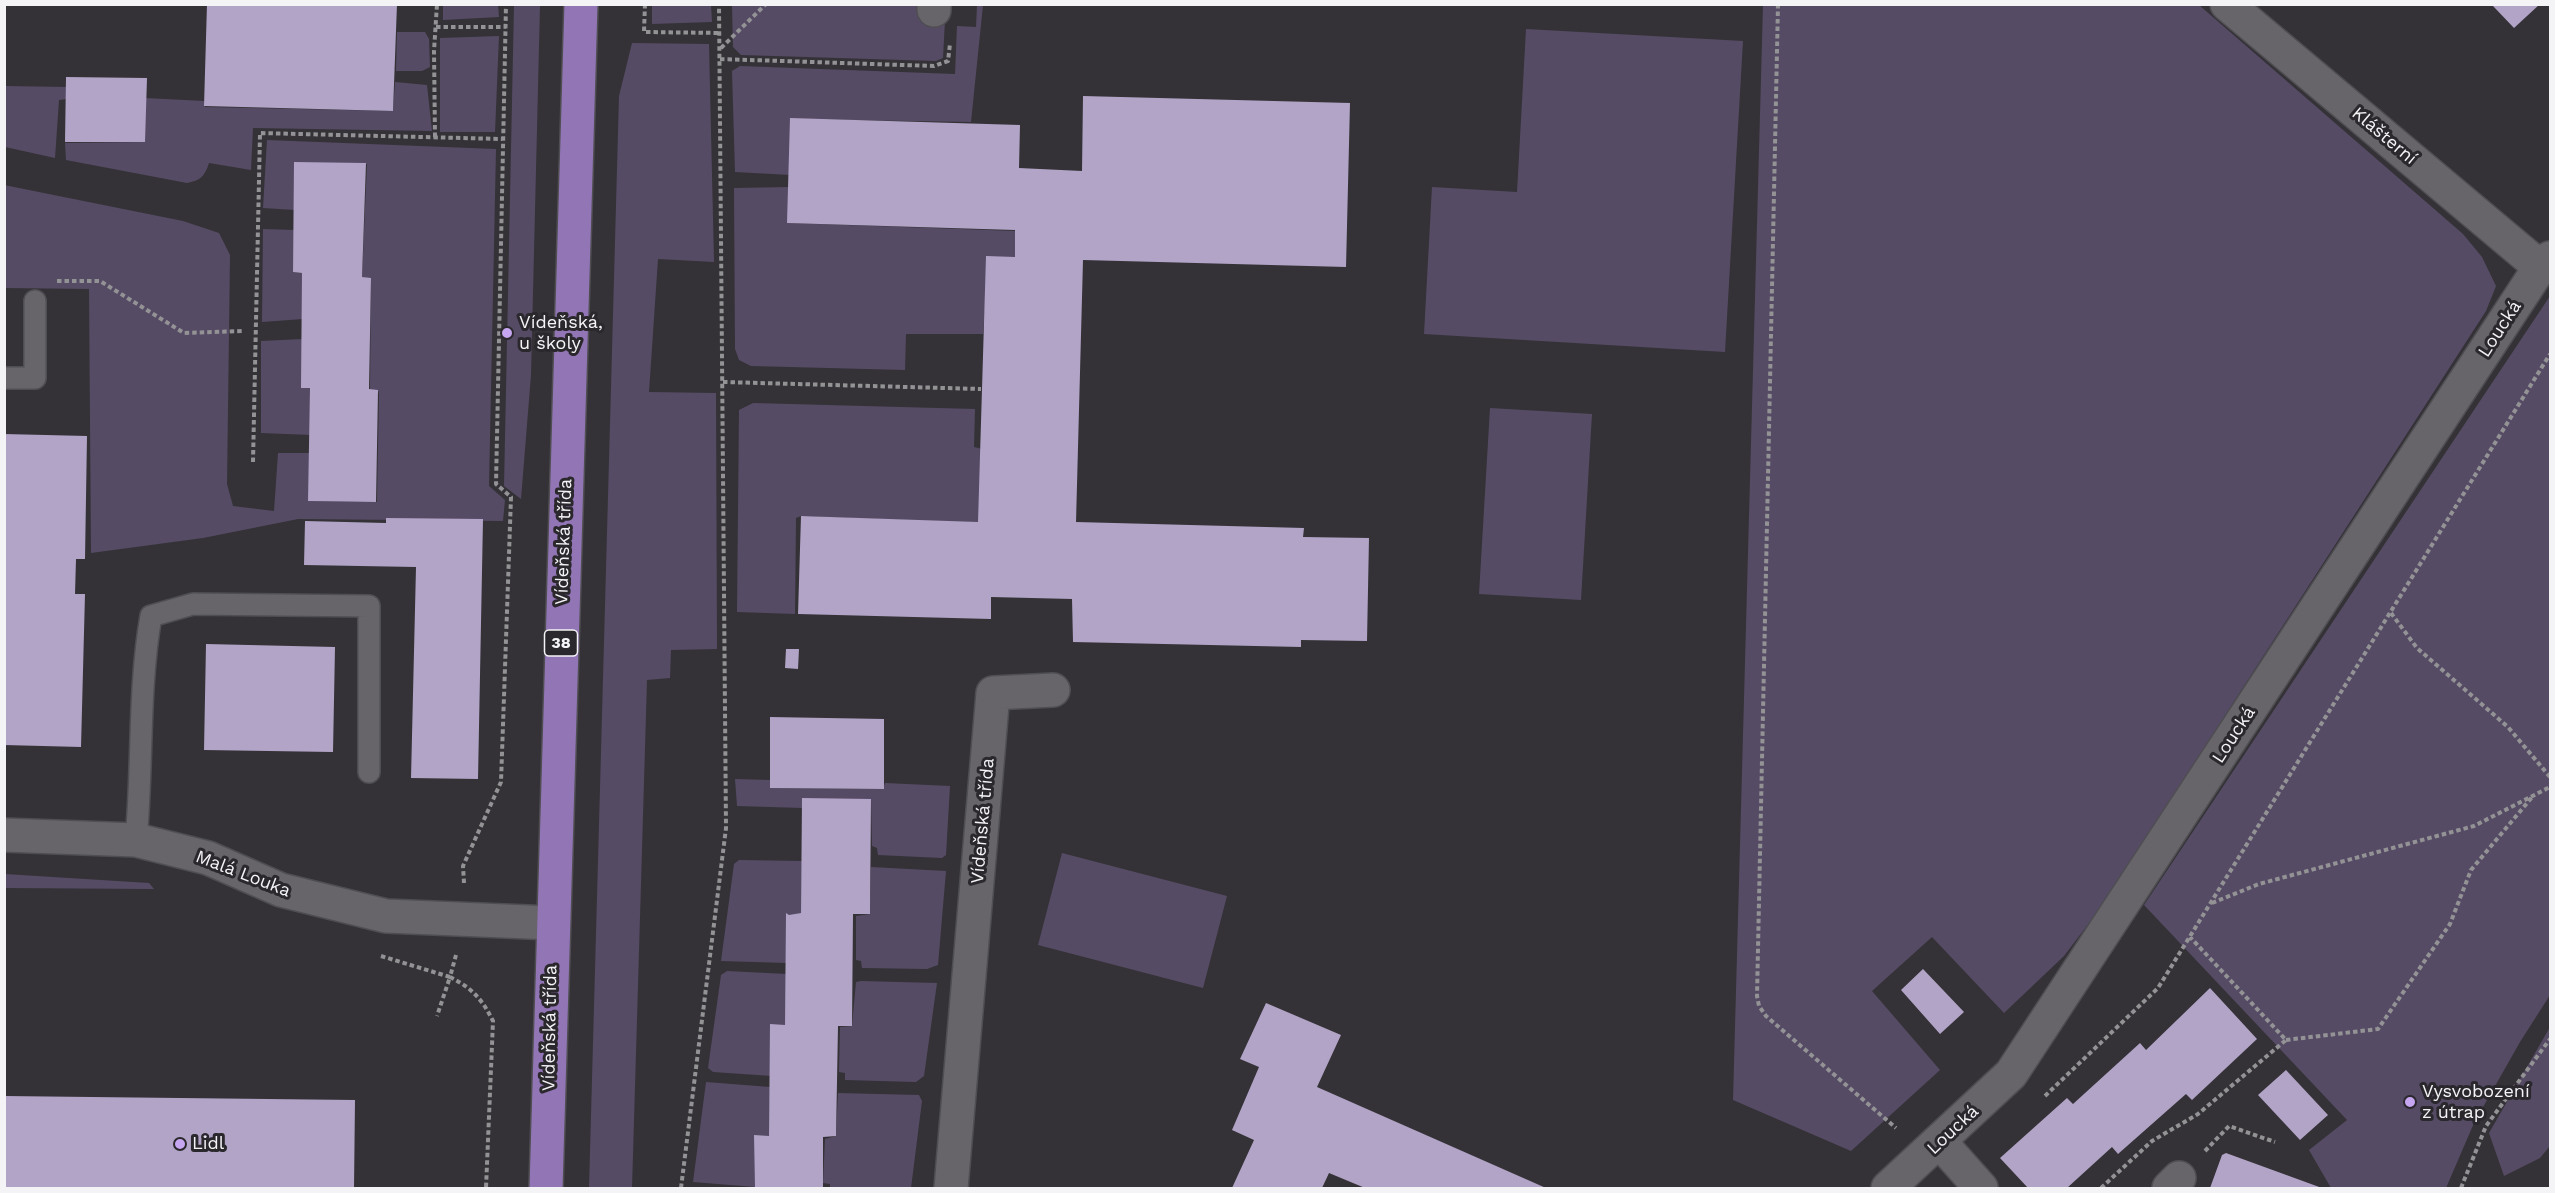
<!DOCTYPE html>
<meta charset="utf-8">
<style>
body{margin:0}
#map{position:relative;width:2555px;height:1193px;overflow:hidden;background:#343236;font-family:"Work Sans",sans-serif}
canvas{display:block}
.frame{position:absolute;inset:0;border:6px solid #f4f3f6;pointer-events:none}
</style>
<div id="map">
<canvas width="2555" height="1193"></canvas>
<div class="frame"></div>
</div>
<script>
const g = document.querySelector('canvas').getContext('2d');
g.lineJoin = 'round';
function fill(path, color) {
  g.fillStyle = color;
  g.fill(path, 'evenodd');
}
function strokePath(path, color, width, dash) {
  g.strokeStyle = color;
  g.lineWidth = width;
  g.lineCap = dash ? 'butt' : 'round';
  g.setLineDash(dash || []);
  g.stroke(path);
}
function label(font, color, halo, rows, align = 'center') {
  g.font = font + ' "Work Sans",sans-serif';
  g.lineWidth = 6;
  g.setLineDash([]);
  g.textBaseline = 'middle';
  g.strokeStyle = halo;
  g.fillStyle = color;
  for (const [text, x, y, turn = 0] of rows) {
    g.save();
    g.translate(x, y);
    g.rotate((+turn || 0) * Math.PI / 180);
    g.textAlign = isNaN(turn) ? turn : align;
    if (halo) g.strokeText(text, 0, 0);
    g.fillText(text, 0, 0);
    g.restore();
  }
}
const green = new Path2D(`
 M 498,4 L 499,17 L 443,20 L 443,5 Z
 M 514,5 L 540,5 L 531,375 L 521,499 L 504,486 Z
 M 652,5 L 711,5 L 712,22 L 652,24 Z
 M 732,5 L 923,5 L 945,20 L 943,58 L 936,61 L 741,55 L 733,47 Z
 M 977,5 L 983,5 L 971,122 L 792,119 L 791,175 L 735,172 L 732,71 L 740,66 L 955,74 L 957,26 L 976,27 Z
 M 1763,5 L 2199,5 L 2463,234 L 2482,257 L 2496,286 L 2486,311 L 2102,906 L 2064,956 L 2004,1013 L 1932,937 L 1872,991 L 1940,1070 L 1851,1151 L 1733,1100 Z
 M 1526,29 L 1743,41 L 1725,352 L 1424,334 L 1432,187 L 1517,192 Z
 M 397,32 L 425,32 L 429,39 L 430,67 L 422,71 L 396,71 Z
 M 499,36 L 495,132 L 440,132 L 440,38 Z
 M 632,43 L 709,44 L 714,262 L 658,259 L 649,392 L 716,393 L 717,649 L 671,650 L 670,678 L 647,680 L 632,1188 L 589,1188 L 619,96 Z
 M 395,82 L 427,85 L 432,131 L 253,128 L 251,170 L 209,163 C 205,176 200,181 187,183 L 66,160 L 65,143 L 144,142 L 145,98 L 204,101 L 205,107 L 393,111 Z
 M 5,86 L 67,87 L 67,99 L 59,100 L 55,158 L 5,147 Z
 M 267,140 L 496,149 L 489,486 L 505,500 L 503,521 L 298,519 L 203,538 L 91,553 L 89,289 L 5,288 L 4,185 L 183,221 L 219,233 L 230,255 L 227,484 L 233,506 L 274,511 L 278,453 L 310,453 L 309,501 L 377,502 L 379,394 L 378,390 L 370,390 L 371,280 L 362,277 L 367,164 L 296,163 L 295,210 L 263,208 Z
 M 790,187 L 788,223 L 1017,231 L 1015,257 L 989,258 L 983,334 L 906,334 L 905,370 L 751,366 L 739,360 L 735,349 L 734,188 Z
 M 263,229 L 294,230 L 293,272 L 302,273 L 303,319 L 262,322 Z
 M 2550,296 L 2550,995 L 2520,1042 L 2474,1123 L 2446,1188 L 2331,1188 L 2309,1150 L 2347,1120 L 2144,905 Z
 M 303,339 L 310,388 L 311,435 L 261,433 L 261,341 Z
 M 753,403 L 975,409 L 974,447 L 982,449 L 981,523 L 801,516 L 796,518 L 795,614 L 737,612 L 739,410 Z
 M 1490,408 L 1592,414 L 1581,600 L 1479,594 Z
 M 735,779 L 770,780 L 770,788 L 883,789 L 885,783 L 950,786 L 946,855 L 942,858 L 878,855 L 877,848 L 872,846 L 871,799 L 803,808 L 737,806 Z
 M 1062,853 L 1227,896 L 1203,988 L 1038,945 Z
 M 739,860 L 802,861 L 801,913 L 789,916 L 787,963 L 721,961 L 734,864 Z
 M 871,867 L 946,871 L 938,965 L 927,969 L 862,968 L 861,961 L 856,960 L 856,916 L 870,914 Z
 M 5,874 L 149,883 L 154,889 L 5,888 Z
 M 727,971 L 787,974 L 785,1025 L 772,1025 L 772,1076 L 713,1072 L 708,1068 L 721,975 Z
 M 861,981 L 937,983 L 924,1076 L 916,1082 L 845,1080 L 845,1073 L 839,1072 L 840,1027 L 852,1026 L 856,982 Z
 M 2550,1027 L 2550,1146 L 2540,1158 L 2504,1176 L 2489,1133 Z
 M 706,1082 L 770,1087 L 769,1136 L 757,1137 L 755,1187 L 693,1182 Z
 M 838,1093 L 919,1095 L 922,1101 L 911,1188 L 830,1188 L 830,1184 L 823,1183 L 825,1139 L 836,1136 Z`);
const building = new Path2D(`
 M 207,4 L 397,4 L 393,111 L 204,106 Z
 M 2494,4 L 2540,4 L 2514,28 L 2493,6 Z
 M 66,77 L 147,78 L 145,142 L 65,142 Z
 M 1083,96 L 1350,103 L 1346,267 L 1083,260 L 1076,522 L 1304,528 L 1303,537 L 1369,538 L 1367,641 L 1301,640 L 1301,647 L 1073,642 L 1072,599 L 991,597 L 991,619 L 798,614 L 801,516 L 978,522 L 986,256 L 1015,257 L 1015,230 L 787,223 L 790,118 L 1020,125 L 1019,168 L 1082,171 Z
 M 294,162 L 366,163 L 362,277 L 371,278 L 369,389 L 378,390 L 376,502 L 308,501 L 310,388 L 301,388 L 302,273 L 293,272 Z
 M 4,434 L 87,436 L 85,559 L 76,559 L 75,594 L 85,594 L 81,747 L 4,745 Z
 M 386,518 L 483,519 L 478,779 L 411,778 L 416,567 L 304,565 L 305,521 L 386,523 Z
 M 206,644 L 335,647 L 333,752 L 204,750 Z
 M 786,649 L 799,649 L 798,669 L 785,668 Z
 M 770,717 L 884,719 L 884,789 L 770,788 Z
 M 802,798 L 871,799 L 870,914 L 853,914 L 852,1026 L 838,1026 L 836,1136 L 823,1137 L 823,1188 L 755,1188 L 754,1135 L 769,1136 L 770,1024 L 785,1025 L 786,913 L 789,915 L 801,913 Z
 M 1923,969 L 1964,1012 L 1940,1034 L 1901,990 Z
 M 2210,988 L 2257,1039 L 2192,1100 L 2186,1094 L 2118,1154 L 2112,1147 L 2067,1188 L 2028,1188 L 2000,1158 L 2067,1098 L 2073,1104 L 2140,1043 L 2146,1050 Z
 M 1266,1003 L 1341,1035 L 1317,1087 L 1546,1188 L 1365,1188 L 1329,1173 L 1322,1188 L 1232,1188 L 1254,1140 L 1232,1130 L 1259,1067 L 1240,1059 Z
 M 2286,1070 L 2328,1115 L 2300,1140 L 2258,1095 Z
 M 4,1096 L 355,1100 L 354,1188 L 4,1188 Z
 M 2226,1153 L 2322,1188 L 2210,1188 L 2222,1155 Z`);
const path = new Path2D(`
 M 645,4 L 644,32 L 720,33
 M 1778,4 L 1757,996 L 1759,1006 L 1766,1016 L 1896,1128
 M 436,27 L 506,27
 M 721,48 L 766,4
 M 720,59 L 934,66 L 948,61 L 950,44
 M 435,137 L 434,51 L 437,4
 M 57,281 L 100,281 L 184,333 L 243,331
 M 723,382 L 981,389
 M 253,462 L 260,133 L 502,139
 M 2391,613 L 2417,648 L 2508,727 L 2550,777
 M 464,883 L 463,866 L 501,782 L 511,497 L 496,484 L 506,4
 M 2212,903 L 2259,884 L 2474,826 L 2550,787
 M 456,955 L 450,977 C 472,988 482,999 493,1021 L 486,1188
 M 381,956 L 450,977 L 437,1016
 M 2286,1040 L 2378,1029 L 2450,924 L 2471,870 L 2533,796
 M 2045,1096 L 2158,988 L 2550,354
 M 2205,1151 L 2229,1126 L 2275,1142
 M 681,1188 L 726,828 L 719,4
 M 2101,1188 L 2152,1141 L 2198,1114 L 2286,1040 L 2190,937
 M 2461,1188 L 2486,1126 L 2550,1039`);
const lane = new Path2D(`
 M 4,378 L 35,378 L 35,301
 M 136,840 C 143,766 138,690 151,616 L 193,604 L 369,606 L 369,772`);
const street = new Path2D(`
 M 2227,4 L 2540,267
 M 934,10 L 934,4
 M 4,835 L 136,840 L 208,858 L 281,890 L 386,916 L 552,923
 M 1940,1142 L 1981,1188
 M 951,1188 L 993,693 L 1053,690
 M 1888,1188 L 2011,1074 L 2540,267 L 2550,258
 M 2169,1188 L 2179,1178`);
const primary = new Path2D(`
 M 546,1188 L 581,4`);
const markers = [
 [507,333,6,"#c6a6f0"],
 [2410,1102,6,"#c6a6f0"],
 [180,1144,6,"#c6a6f0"]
];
const shields = [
 [561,643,33]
];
const shieldNames = [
 ["38",561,643]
];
const streetNames = [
 ["Klášterní",2384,136,40],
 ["Loucká",2500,329,-57],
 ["Vídeňská třída",564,542,-88],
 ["Loucká",2234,735,-57],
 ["Vídeňská třída",983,821,-85],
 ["Malá Louka",243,874,21],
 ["Vídeňská třída",550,1028,-89],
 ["Loucká",1953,1130,-43]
];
const poiNames = [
 ["Vídeňská,",519,323],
 ["u školy",519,344],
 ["Vysvobození",2422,1092],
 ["z útrap",2422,1113],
 ["Lidl",192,1144]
];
fill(green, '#564b65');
fill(building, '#b2a4c7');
strokePath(lane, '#4f4e52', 24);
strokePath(street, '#4f4e52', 36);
strokePath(primary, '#4f4e52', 36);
strokePath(path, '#939295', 4, [4.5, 3]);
strokePath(lane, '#67656a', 21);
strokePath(street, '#67656a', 33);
strokePath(primary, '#9275b5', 33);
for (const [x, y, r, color] of markers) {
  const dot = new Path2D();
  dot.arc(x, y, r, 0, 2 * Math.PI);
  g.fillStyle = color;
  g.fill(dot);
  strokePath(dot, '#2a282c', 2);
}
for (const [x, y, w] of shields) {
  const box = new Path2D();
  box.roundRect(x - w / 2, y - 13, w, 26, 4.5);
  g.fillStyle = '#2a282c';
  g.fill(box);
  strokePath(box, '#f4f3f6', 1.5);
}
label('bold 16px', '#f4f3f6', null, shieldNames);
label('18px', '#f4f3f6', '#2a282c', streetNames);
label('18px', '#f4f3f6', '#2a282c', poiNames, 'left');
</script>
